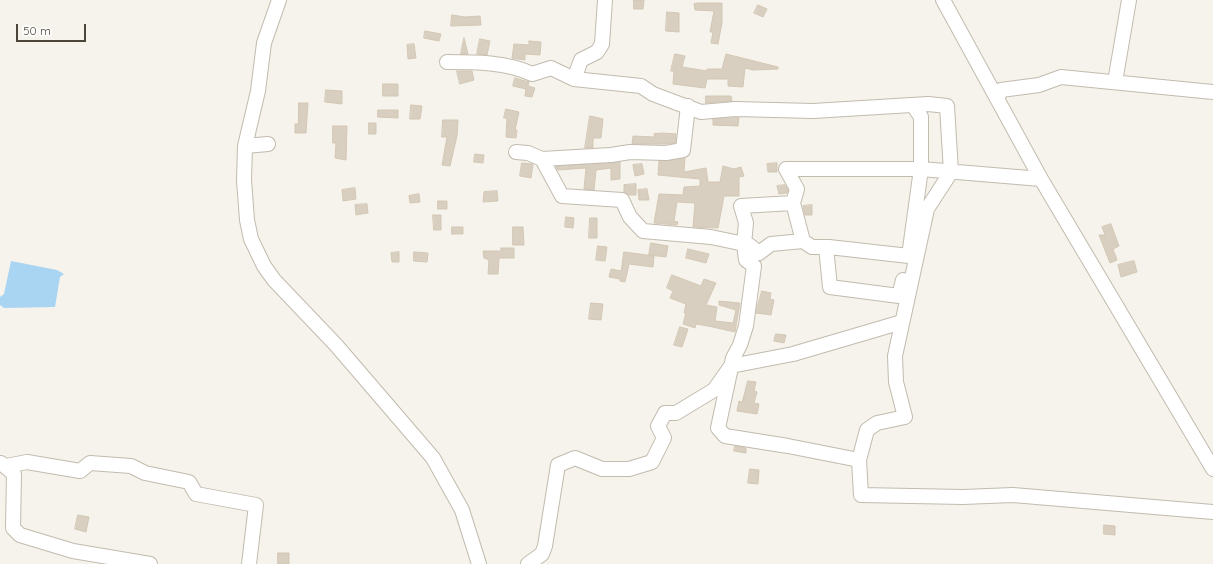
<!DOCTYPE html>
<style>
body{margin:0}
#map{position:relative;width:1213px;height:564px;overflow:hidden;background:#f6f3ec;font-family:Quicksand,sans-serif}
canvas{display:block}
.scale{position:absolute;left:16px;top:24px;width:70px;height:18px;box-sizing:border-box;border:2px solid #4b4439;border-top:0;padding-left:5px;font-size:12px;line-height:14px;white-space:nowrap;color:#4b4439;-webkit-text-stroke:3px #fff;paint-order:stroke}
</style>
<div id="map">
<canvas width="1213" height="564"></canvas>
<div class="scale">50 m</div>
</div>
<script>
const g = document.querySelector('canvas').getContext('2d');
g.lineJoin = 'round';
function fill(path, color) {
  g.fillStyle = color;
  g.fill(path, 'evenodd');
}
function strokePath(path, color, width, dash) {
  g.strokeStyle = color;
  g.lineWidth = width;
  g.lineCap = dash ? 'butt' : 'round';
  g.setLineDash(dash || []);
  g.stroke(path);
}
const water = new Path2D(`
 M 11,261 L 57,270 L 64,274 L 60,277 L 55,307 L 4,308 L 0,305 L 0,297 L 4,294 Z`);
const building = new Path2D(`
 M 634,0 L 644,0 L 643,9 L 634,9 Z
 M 698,3 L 722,3 L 722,23 L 718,44 L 711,43 L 713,32 L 710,32 L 714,11 L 695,10 L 694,4 Z
 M 758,5 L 767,9 L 763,17 L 754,13 Z
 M 667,12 L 679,13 L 679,32 L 666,31 Z
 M 452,15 L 465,17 L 480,16 L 481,25 L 451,26 Z
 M 425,31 L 441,34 L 439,41 L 424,38 Z
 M 464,38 L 468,54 L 461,54 Z
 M 480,39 L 490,41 L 487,55 L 477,54 Z
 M 529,41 L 541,42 L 540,55 L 525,54 L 525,60 L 512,58 L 514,44 L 529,45 Z
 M 414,44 L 416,58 L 408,59 L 407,45 Z
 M 675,54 L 685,56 L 682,67 L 707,71 L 707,69 L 722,69 L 726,54 L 778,67 L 778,69 L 753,70 L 745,68 L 743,87 L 728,86 L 728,79 L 707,79 L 705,88 L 673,84 L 674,71 L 671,71 Z
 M 457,71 L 472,71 L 474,80 L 460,84 Z
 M 515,78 L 529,82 L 528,86 L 535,88 L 532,97 L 525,96 L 526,89 L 513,86 Z
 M 383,84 L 398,84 L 398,96 L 383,96 Z
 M 326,90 L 342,91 L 342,104 L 325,102 Z
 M 706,96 L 731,96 L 732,101 L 706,103 Z
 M 299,103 L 308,103 L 306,133 L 295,133 L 295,124 L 298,124 Z
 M 411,105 L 422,106 L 420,119 L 410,119 Z
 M 506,109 L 519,112 L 515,130 L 517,130 L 516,138 L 506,137 L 507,118 L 504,118 Z
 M 378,110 L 398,110 L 398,118 L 378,117 Z
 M 590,116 L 603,119 L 601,138 L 593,138 L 593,148 L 585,148 Z
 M 739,118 L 738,126 L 713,125 L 713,119 Z
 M 443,120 L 458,120 L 457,136 L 450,166 L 442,165 L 447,137 L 442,137 Z
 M 369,123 L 376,123 L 376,134 L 369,134 Z
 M 333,126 L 347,126 L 346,160 L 335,158 L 336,143 L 333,143 Z
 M 663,133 L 676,134 L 675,143 L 665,144 L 632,144 L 633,136 L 655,137 L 654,134 Z
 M 475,154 L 484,155 L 483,163 L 474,162 Z
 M 685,158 L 684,172 L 706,168 L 708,182 L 720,182 L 723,166 L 734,169 L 741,167 L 744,176 L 739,177 L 739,196 L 724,196 L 718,228 L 693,227 L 695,203 L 677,202 L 674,221 L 678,222 L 677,225 L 654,223 L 659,194 L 683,195 L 684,187 L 700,186 L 700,179 L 658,175 L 659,161 Z
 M 620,162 L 620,179 L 611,180 L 611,168 L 596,170 L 594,190 L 584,189 L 586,168 L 558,170 L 556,167 Z
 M 522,163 L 533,164 L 531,178 L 520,176 Z
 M 777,163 L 777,172 L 768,172 L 767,164 Z
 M 642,164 L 644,174 L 635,176 L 633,165 Z
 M 636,184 L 636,195 L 629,195 L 624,192 L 624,185 Z
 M 785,185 L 788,190 L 787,193 L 779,194 L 777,186 Z
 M 355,188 L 356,199 L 343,201 L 342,190 Z
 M 647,189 L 649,200 L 639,200 L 638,190 Z
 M 497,191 L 498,201 L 483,202 L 484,192 Z
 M 419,194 L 420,202 L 410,203 L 409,196 Z
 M 438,201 L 447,201 L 447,209 L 438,209 Z
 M 367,204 L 368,213 L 356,215 L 355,205 Z
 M 812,205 L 812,215 L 805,215 L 803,206 Z
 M 433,215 L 441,215 L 441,230 L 434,230 Z
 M 566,217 L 574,218 L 573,228 L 565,227 Z
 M 590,218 L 597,218 L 597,238 L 589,238 Z
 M 1111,224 L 1119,246 L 1113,249 L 1117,260 L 1110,263 L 1099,235 L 1105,235 L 1102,227 Z
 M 452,227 L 463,227 L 463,234 L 452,234 Z
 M 513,227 L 523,227 L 524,245 L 513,245 Z
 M 651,243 L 668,246 L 666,257 L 649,255 Z
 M 598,246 L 607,247 L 605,261 L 596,260 Z
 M 501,248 L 514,248 L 514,258 L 499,258 L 498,274 L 488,274 L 489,260 L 484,258 L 483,251 L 501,251 Z
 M 688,249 L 709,254 L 706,263 L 686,258 Z
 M 399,252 L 399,262 L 392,262 L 391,253 Z
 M 414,252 L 428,253 L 427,262 L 414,261 Z
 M 624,252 L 654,256 L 653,267 L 629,264 L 625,282 L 620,281 L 620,279 L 609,277 L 611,269 L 621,271 Z
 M 1134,261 L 1137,272 L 1121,277 L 1118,265 Z
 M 672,275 L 701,286 L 704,279 L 716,283 L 706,305 L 717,307 L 715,321 L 733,323 L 736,310 L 719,305 L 719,301 L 740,303 L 735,332 L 708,326 L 696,324 L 695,328 L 683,324 L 686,313 L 684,313 L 686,304 L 670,298 L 673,291 L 667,288 Z
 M 762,291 L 771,293 L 770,299 L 774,300 L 771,315 L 756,313 Z
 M 591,303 L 603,304 L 601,320 L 589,319 Z
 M 680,327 L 688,329 L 682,347 L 674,345 Z
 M 776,334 L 786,335 L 784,343 L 774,341 Z
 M 748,381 L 756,382 L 754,391 L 757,392 L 754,403 L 759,404 L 757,414 L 737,411 L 739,401 L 742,402 Z
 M 735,446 L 746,448 L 746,453 L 734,451 Z
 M 750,469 L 759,470 L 758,484 L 748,483 Z
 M 78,515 L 89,517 L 86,532 L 75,529 Z
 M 1104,525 L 1115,526 L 1115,535 L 1104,534 Z
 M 278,553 L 289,553 L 289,564 L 278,564 Z`);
const minor = new Path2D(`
 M 605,0 L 602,44 L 597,52 L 581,60 L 574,79 L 641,86 L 653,94 L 701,112 L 735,109 L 813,111 L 928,104 L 947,106 L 951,172 L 927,209 L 895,356 L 896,382 L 905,417 L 877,423 L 867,430 L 859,460 L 788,446 L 725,436 L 718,428 L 733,358 L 740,345 L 746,326 L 754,266 L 746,260 L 744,244 L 746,223 L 741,206 L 793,203
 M 943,0 L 1041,179 L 1213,469
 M 447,62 C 475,62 507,62 532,74 L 551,68 L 574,79
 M 1115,82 L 1129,0
 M 997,99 L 1001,90 L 1039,85 L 1061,77 L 1213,92
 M 913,105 L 921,117 L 921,169 L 786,169 L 797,189 L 793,203 L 803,241 L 812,247 L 829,247 L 909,256 L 921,169 L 1041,179
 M 688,106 L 683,150 L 666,153 L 630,152 L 611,155 L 542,159 L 562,196 L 622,200 L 630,217 L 643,231 L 711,237 L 749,245 L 759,253 L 771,244 L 803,241
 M 268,144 L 245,146 L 258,91 L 264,43 L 279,0
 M 245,146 L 244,180 L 247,220 L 251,239 L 264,266 L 274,280 L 336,345 L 433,458 L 462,510 L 479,564
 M 516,152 L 528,153 L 542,159
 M 826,247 L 830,287 L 899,296 L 903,280
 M 859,460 L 861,495 L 963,497 L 1013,495 L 1213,512
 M 1,463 L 14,474 L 13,528 L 20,535 L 73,551 L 150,564
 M 6,466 L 27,462 L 80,471 L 90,463 L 131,466 L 145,473 L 189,482 L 196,494 L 256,505 L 249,564
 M 528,564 L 542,554 L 545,546 L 558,465 L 575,458 L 602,469 L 629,469 L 652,462 L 664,438 L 658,426 L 665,413 L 676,413 L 714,390 L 731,366 L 793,354 L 902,322`);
fill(water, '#a9d4f2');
fill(building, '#d8cfc1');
strokePath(building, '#d3c7b4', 1);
strokePath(minor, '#c2bbae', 16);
strokePath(minor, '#fff', 14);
</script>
